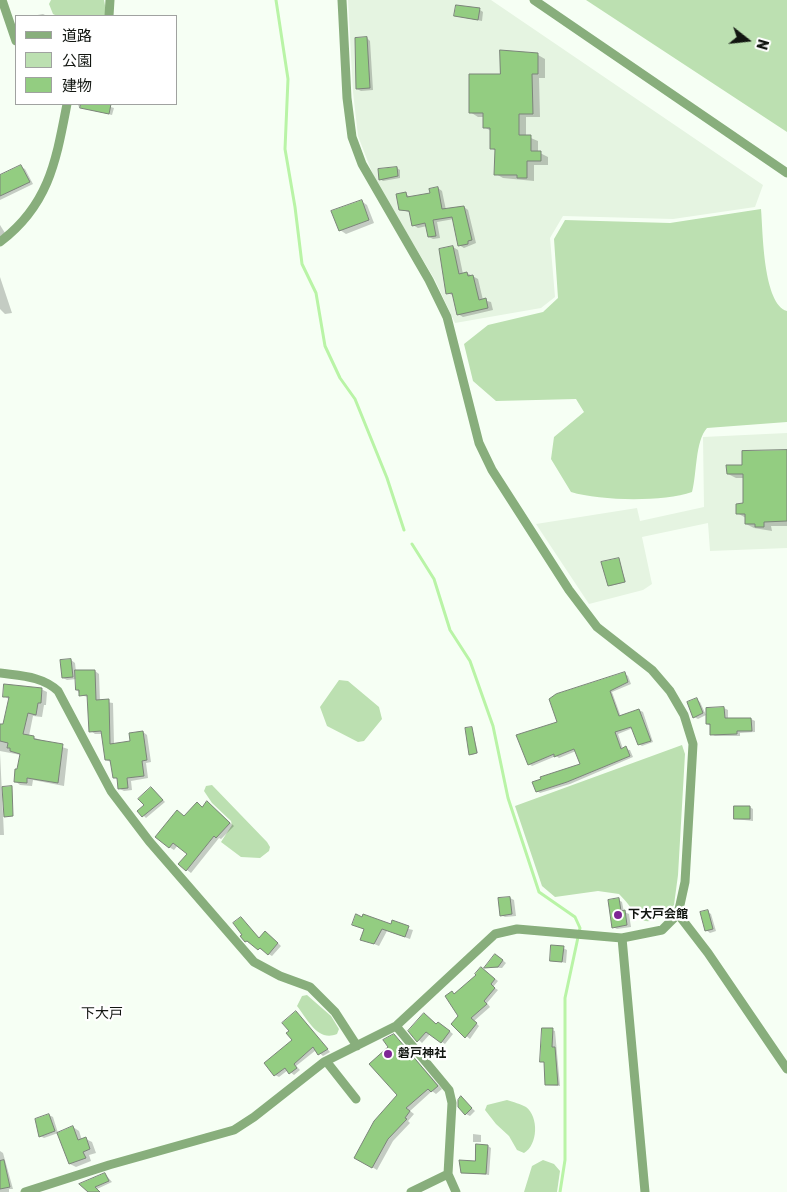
<!DOCTYPE html>
<meta charset="utf-8">
<style>
body{margin:0}
#map{position:relative;width:787px;height:1192px;overflow:hidden;background:#f6fff4;font-family:Rubik,"Noto Sans JP",sans-serif}
canvas{display:block}
.legend{position:absolute;left:15px;top:15px;width:162px;height:90px;box-sizing:border-box;background:#fff;border:1px solid #a0a2a0;margin:0;padding:6px 9px;list-style:none;font-size:15px;color:#121611}
.legend li{display:flex;align-items:center;gap:10px;height:25px}
.legend b{width:25px;border:1px solid #a0a2a0}
.north{position:absolute;left:722px;top:15px;width:50px;height:50px;-webkit-text-stroke:4px #fff;paint-order:stroke;rotate:106deg;font-size:14px;font-weight:700;line-height:20px;text-align:center;color:#121611}
.north::after{content:'';display:block;margin:auto;width:18px;height:22px;background:#121611;clip-path:polygon(50% 0,100% 100%,50% 72%,0 100%)}
</style>
<div id="map">
<canvas width="787" height="1192"></canvas>
<ul class="legend">
<li><b style="height:6px;background:#88ae7c"></b>道路</li>
<li><b style="height:14px;background:#bce0b1"></b>公園</li>
<li><b style="height:14px;background:#93cd81"></b>建物</li>
</ul>
<div class="north">N</div>
</div>
<script>
const g = document.querySelector('canvas').getContext('2d');
g.lineJoin = 'round';
function fill(path, color) {
  g.fillStyle = color;
  g.fill(path, 'evenodd');
}
function strokePath(path, color, width, dash) {
  g.strokeStyle = color;
  g.lineWidth = width;
  g.lineCap = dash ? 'butt' : 'round';
  g.setLineDash(dash || []);
  g.stroke(path);
}
function label(font, color, halo, rows, align = 'center') {
  g.font = font + ' Rubik,"Noto Sans JP",sans-serif';
  g.lineWidth = 4.5;
  g.setLineDash([]);
  g.textBaseline = 'middle';
  g.strokeStyle = halo;
  g.fillStyle = color;
  for (const [text, x, y, turn = 0] of rows) {
    g.save();
    g.translate(x, y);
    g.rotate((+turn || 0) * Math.PI / 180);
    g.textAlign = isNaN(turn) ? turn : align;
    if (halo) g.strokeText(text, 0, 0);
    g.fillText(text, 0, 0);
    g.restore();
  }
}
const built = new Path2D(`
 M 348,0 L 491,0 L 763,185 L 755,207 L 673,219 L 563,216 L 550,238 L 555,297 L 541,308 L 455,323 L 435,280 L 375,180 L 358,136 L 353,92 Z
 M 787,433 L 787,548 L 710,551 L 708,523 L 642,537 L 652,584 L 643,590 L 589,604 L 536,524 L 637,508 L 640,521 L 704,507 L 703,437 Z`);
const green = new Path2D(`
 M 51,0 L 104,0 L 107,16 L 57,16 L 53,14 L 49,4 Z
 M 586,0 L 787,0 L 787,132 Z
 M 761,209 C 763,232 763,304 787,311 L 787,422 L 707,428 C 695,441 697,474 692,492 C 663,502 601,501 571,492 L 551,459 L 554,437 L 584,412 L 576,399 L 496,401 L 473,381 L 464,344 L 488,325 L 543,312 L 558,298 L 554,239 L 565,220 L 670,223 Z
 M 339,680 L 348,681 L 379,707 L 382,719 L 364,741 L 358,742 L 327,726 L 320,707 Z
 M 682,745 L 685,754 L 678,875 L 674,905 C 640,936 642,917 619,894 L 598,891 L 555,897 L 542,886 L 515,806 Z
 M 212,785 L 267,842 L 270,847 L 269,851 L 260,858 L 241,857 L 221,842 L 232,825 L 231,821 L 212,803 L 204,791 L 206,786 Z
 M 307,995 L 331,1016 L 339,1029 L 337,1034 C 318,1042 308,1020 297,1006 L 302,996 Z
 M 507,1100 C 513,1102 521,1104 526,1107 C 539,1117 538,1145 524,1153 L 517,1150 L 509,1136 L 496,1124 L 485,1110 L 487,1105 Z
 M 543,1160 L 554,1164 L 560,1171 L 557,1192 L 524,1192 L 532,1166 Z`);
const shadow = new Path2D(`
 M 480,10 L 483,12 L 482,21 L 455,16 Z
 M 43,14 L 47,16 L 32,16 Z
 M 367,38 L 370,41 L 373,90 L 361,91 L 357,89 Z
 M 538,55 L 545,59 L 545,78 L 539,78 L 540,117 L 526,117 L 526,136 L 538,141 L 538,152 L 548,157 L 548,165 L 534,165 L 534,181 L 503,178 L 496,174 L 496,151 L 491,148 L 491,131 L 484,127 L 484,117 L 478,117 L 470,112 L 501,75 Z
 M 79,104 L 101,104 L 114,108 L 112,115 L 82,108 L 78,106 Z
 M 21,167 L 25,169 L 33,184 L 0,200 L 0,177 Z
 M 397,168 L 400,170 L 400,178 L 383,181 L 380,179 Z
 M 438,188 L 442,191 L 446,210 L 464,207 L 468,210 L 476,243 L 464,248 L 459,245 L 454,219 L 437,222 L 440,238 L 433,239 L 429,237 L 427,226 L 418,228 L 413,225 L 411,213 L 400,209 L 406,194 L 411,198 L 431,194 Z
 M 361,201 L 367,205 L 374,223 L 346,234 L 340,230 Z
 M 0,225 L 5,233 L 0,237 Z
 M 453,247 L 458,250 L 463,274 L 467,273 L 478,279 L 483,300 L 491,302 L 493,310 L 463,317 L 458,314 L 454,296 L 448,293 Z
 M 0,277 L 12,313 L 5,314 L 0,309 Z
 M 787,451 L 787,526 L 771,526 L 772,531 L 754,528 L 746,524 L 746,518 L 737,513 L 745,505 L 744,478 L 736,478 L 728,474 Z
 M 618,559 L 626,582 L 610,586 L 609,586 Z
 M 71,660 L 75,663 L 76,672 L 95,671 L 99,674 L 100,701 L 113,703 L 114,744 L 131,742 L 143,732 L 147,735 L 151,762 L 146,763 L 148,778 L 131,781 L 132,790 L 124,791 L 120,789 L 111,762 L 106,760 L 103,734 L 95,734 L 91,731 L 88,697 L 80,695 L 77,690 L 77,679 L 67,680 L 63,678 Z
 M 625,674 L 628,676 L 631,684 L 612,692 L 621,717 L 639,710 L 643,712 L 653,742 L 642,746 L 639,744 L 633,728 L 618,734 L 623,749 L 630,750 L 633,757 L 570,784 L 540,793 L 537,791 L 581,765 L 576,751 L 559,758 L 556,756 L 532,766 L 529,764 L 559,723 Z
 M 41,689 L 47,692 L 46,705 L 44,705 L 42,717 L 33,716 L 29,736 L 68,749 L 64,786 L 33,780 L 32,786 L 20,785 L 15,781 L 21,755 L 0,751 L 0,725 L 4,726 L 10,700 L 4,696 Z
 M 696,700 L 700,702 L 706,715 L 698,719 L 694,717 Z
 M 724,708 L 728,710 L 728,720 L 751,719 L 755,721 L 755,732 L 740,733 L 740,736 L 715,736 L 711,734 L 711,726 L 707,724 Z
 M 472,728 L 478,753 L 472,755 L 470,754 Z
 M 0,753 L 4,835 L 0,835 Z
 M 152,788 L 165,802 L 146,818 L 139,811 L 145,805 Z
 M 197,804 L 203,808 L 212,806 L 234,826 L 221,839 L 219,838 L 191,873 L 187,870 L 188,853 L 178,845 L 174,850 L 169,847 L 185,817 Z
 M 750,807 L 753,809 L 753,821 L 735,819 Z
 M 510,898 L 514,900 L 516,916 L 505,917 L 501,915 Z
 M 619,900 L 622,902 L 624,912 L 629,914 L 631,927 L 617,929 L 613,927 Z
 M 708,912 L 711,914 L 716,931 L 710,933 L 706,930 Z
 M 241,919 L 260,939 L 269,935 L 281,946 L 272,956 L 246,941 L 234,923 Z
 M 354,925 L 392,925 L 413,930 L 410,939 L 387,931 L 379,946 L 362,939 L 365,930 Z
 M 563,948 L 567,950 L 566,963 L 551,960 Z
 M 499,957 L 506,963 L 502,968 L 486,967 Z
 M 484,970 L 498,981 L 493,987 L 498,990 L 487,1003 L 490,1007 L 474,1021 L 479,1026 L 470,1039 L 452,1024 L 460,1016 L 452,993 L 456,995 Z
 M 296,1012 L 330,1052 L 323,1056 L 316,1050 L 296,1066 L 300,1070 L 294,1075 L 288,1070 L 279,1077 L 275,1075 L 294,1041 L 291,1031 Z
 M 437,1025 L 442,1025 L 453,1034 L 445,1044 L 430,1034 L 422,1043 L 410,1031 Z
 M 552,1030 L 555,1031 L 560,1086 L 546,1085 L 544,1062 L 542,1061 Z
 M 394,1035 L 442,1089 L 436,1094 L 432,1091 L 410,1111 L 414,1114 L 408,1121 L 410,1123 L 393,1141 L 377,1170 L 356,1157 L 398,1095 Z
 M 461,1098 L 475,1111 L 470,1116 L 466,1114 Z
 M 49,1115 L 53,1117 L 58,1133 L 73,1127 L 79,1131 L 82,1140 L 86,1139 L 92,1142 L 96,1153 L 89,1155 L 91,1161 L 76,1167 L 70,1164 L 58,1133 L 44,1138 L 40,1136 Z
 M 473,1134 L 481,1135 L 481,1142 L 473,1142 Z
 M 488,1146 L 491,1148 L 489,1175 L 462,1172 L 476,1162 Z
 M 0,1151 L 3,1153 L 13,1189 L 9,1189 L 9,1192 L 0,1192 Z
 M 105,1174 L 112,1182 L 97,1189 L 100,1192 L 89,1192 Z`);
const stream = new Path2D(`
 M 276,0 L 288,79 L 285,149 L 295,207 L 302,264 L 316,293 L 325,346 L 340,378 L 355,399 L 387,478 L 404,530
 M 412,544 L 434,579 L 450,630 L 470,661 L 493,726 L 508,798 L 539,892 L 575,917 L 580,928 L 565,998 L 565,1160 L 560,1192`);
const building = new Path2D(`
 M 456,5 L 480,8 L 478,20 L 454,16 Z
 M 367,37 L 370,88 L 356,89 L 355,38 Z
 M 500,50 L 538,53 L 538,74 L 532,74 L 533,114 L 519,114 L 519,135 L 531,135 L 531,151 L 541,151 L 541,161 L 527,161 L 527,178 L 517,178 L 517,175 L 494,175 L 495,149 L 490,149 L 490,128 L 483,128 L 483,113 L 469,113 L 469,74 L 500,74 Z
 M 81,104 L 111,104 L 109,114 L 80,108 Z
 M 21,165 L 30,182 L 0,196 L 0,175 Z
 M 397,167 L 398,176 L 379,180 L 378,169 Z
 M 438,187 L 442,209 L 464,206 L 472,240 L 468,241 L 468,244 L 458,246 L 452,217 L 433,220 L 436,236 L 428,237 L 425,223 L 412,226 L 409,211 L 399,210 L 396,194 L 406,192 L 407,197 L 430,193 L 429,189 Z
 M 362,200 L 369,220 L 339,231 L 331,211 Z
 M 453,246 L 459,274 L 467,272 L 468,276 L 473,275 L 479,300 L 486,298 L 488,308 L 457,315 L 452,293 L 446,294 L 439,249 Z
 M 787,450 L 787,521 L 764,522 L 764,527 L 755,527 L 755,524 L 745,524 L 745,514 L 736,514 L 736,504 L 743,503 L 743,474 L 727,474 L 726,465 L 742,465 L 742,451 Z
 M 619,558 L 625,582 L 608,586 L 601,562 Z
 M 71,659 L 73,677 L 62,678 L 60,660 Z
 M 75,670 L 95,670 L 96,700 L 109,699 L 110,744 L 130,741 L 129,733 L 143,731 L 147,760 L 142,761 L 144,776 L 127,778 L 128,788 L 118,789 L 117,778 L 113,778 L 110,760 L 105,760 L 101,731 L 89,732 L 87,695 L 79,696 L 79,690 L 76,690 Z
 M 625,672 L 628,682 L 610,691 L 619,716 L 639,709 L 651,741 L 638,745 L 631,727 L 615,732 L 621,749 L 626,746 L 630,756 L 567,782 L 536,792 L 532,782 L 541,779 L 540,777 L 580,764 L 574,749 L 554,757 L 554,754 L 528,765 L 516,735 L 557,722 L 549,699 L 556,694 Z
 M 4,684 L 42,688 L 41,703 L 38,703 L 36,715 L 28,713 L 23,734 L 34,736 L 34,739 L 63,744 L 58,783 L 27,778 L 27,783 L 14,782 L 15,769 L 17,769 L 20,754 L 10,751 L 10,748 L 7,748 L 8,743 L 0,741 L 0,724 L 3,724 L 9,697 L 3,697 Z
 M 697,698 L 703,713 L 693,718 L 687,702 Z
 M 724,707 L 725,718 L 751,718 L 752,731 L 737,731 L 737,734 L 710,735 L 710,724 L 706,724 L 706,708 Z
 M 472,727 L 477,753 L 469,755 L 465,728 Z
 M 12,786 L 13,816 L 4,817 L 2,787 Z
 M 151,787 L 163,800 L 142,817 L 137,811 L 144,805 L 138,799 Z
 M 207,801 L 230,823 L 216,838 L 214,836 L 186,871 L 178,864 L 187,854 L 173,843 L 169,848 L 155,837 L 177,810 L 184,816 L 197,802 L 202,807 Z
 M 734,806 L 750,806 L 750,819 L 734,819 Z
 M 510,897 L 512,914 L 500,916 L 498,898 Z
 M 619,898 L 621,911 L 625,910 L 627,925 L 612,928 L 608,900 Z
 M 708,910 L 713,929 L 705,931 L 700,912 Z
 M 356,914 L 362,917 L 363,914 L 391,924 L 392,920 L 409,926 L 405,937 L 382,929 L 374,944 L 360,940 L 364,929 L 352,925 Z
 M 241,917 L 259,938 L 265,931 L 278,943 L 268,955 L 260,948 L 258,950 L 247,941 L 245,942 L 240,936 L 242,935 L 233,923 Z
 M 551,945 L 564,946 L 562,962 L 550,961 Z
 M 495,954 L 503,960 L 498,967 L 484,968 Z
 M 481,967 L 495,979 L 491,984 L 495,988 L 484,1001 L 487,1004 L 471,1018 L 477,1023 L 465,1038 L 451,1024 L 458,1016 L 445,996 L 452,991 L 454,994 L 476,975 L 475,974 Z
 M 296,1011 L 328,1049 L 318,1055 L 313,1047 L 294,1064 L 297,1068 L 289,1074 L 285,1068 L 274,1076 L 264,1063 L 292,1040 L 286,1033 L 289,1031 L 282,1023 Z
 M 424,1013 L 436,1024 L 438,1022 L 450,1031 L 441,1043 L 426,1032 L 417,1042 L 408,1031 Z
 M 542,1028 L 553,1028 L 552,1047 L 555,1047 L 558,1085 L 545,1085 L 544,1062 L 540,1062 Z
 M 394,1034 L 438,1086 L 431,1092 L 428,1089 L 406,1108 L 410,1111 L 405,1118 L 407,1119 L 388,1139 L 372,1168 L 354,1158 L 374,1121 L 397,1095 L 369,1064 L 388,1047 L 383,1040 Z
 M 461,1096 L 472,1108 L 465,1115 L 458,1107 L 458,1100 Z
 M 49,1114 L 55,1131 L 39,1137 L 35,1119 Z
 M 73,1126 L 78,1140 L 86,1137 L 90,1149 L 83,1152 L 86,1158 L 69,1164 L 57,1133 Z
 M 476,1144 L 488,1145 L 486,1174 L 461,1173 L 459,1160 L 475,1161 Z
 M 4,1160 L 10,1187 L 0,1189 L 0,1161 Z
 M 105,1173 L 109,1181 L 95,1187 L 100,1192 L 88,1192 L 79,1184 Z`);
const minor = new Path2D(`
 M 2,0 L 16,41
 M 534,0 L 787,173
 M 109,16 L 110,0
 M 0,242 C 49,205 56,161 67,104
 M 0,673 C 21,676 42,676 58,691 L 111,791 L 149,841 L 254,962 L 280,976 L 310,987 L 335,1012 L 357,1046
 M 678,914 L 708,953 L 787,1069
 M 622,938 L 645,1192
 M 396,1026 L 449,1090 L 452,1103 L 448,1174 L 456,1192
 M 326,1061 L 356,1099
 M 25,1192 L 109,1165 L 234,1130 L 254,1117 L 324,1062 L 396,1026 L 495,934 L 517,929 L 622,938 L 662,930 L 678,914 L 685,882 L 693,744 L 684,715 L 670,691 L 652,670 L 597,627 L 569,590 L 492,470 L 479,443 L 447,317 L 429,280 L 362,164 L 352,137 L 347,98 L 342,0
 M 411,1192 L 448,1174`);
const markers = [
 [618,915,5,"#7e2695"],
 [388,1054,5,"#7e2695"]
];
const poiNames = [
 ["下大戸会館",628,915],
 ["磐戸神社",398,1054]
];
const neighbourhoodNames = [
 ["下大戸",102,1014]
];
fill(built, '#e5f4e1');
fill(green, '#bce0b1');
fill(shadow, '#0003');
strokePath(stream, '#b9f4a6', 3);
fill(building, '#93cd81');
strokePath(building, '#7b8579', 1);
strokePath(minor, '#88ae7c', 9);
for (const [x, y, r, color] of markers) {
  const dot = new Path2D();
  dot.arc(x, y, r, 0, 2 * Math.PI);
  g.fillStyle = color;
  g.fill(dot);
  strokePath(dot, '#fff', 2);
}
label('bold 12px', '#121611', '#fff', poiNames, 'left');
label('14px', '#121611', '#fff', neighbourhoodNames);
</script>
